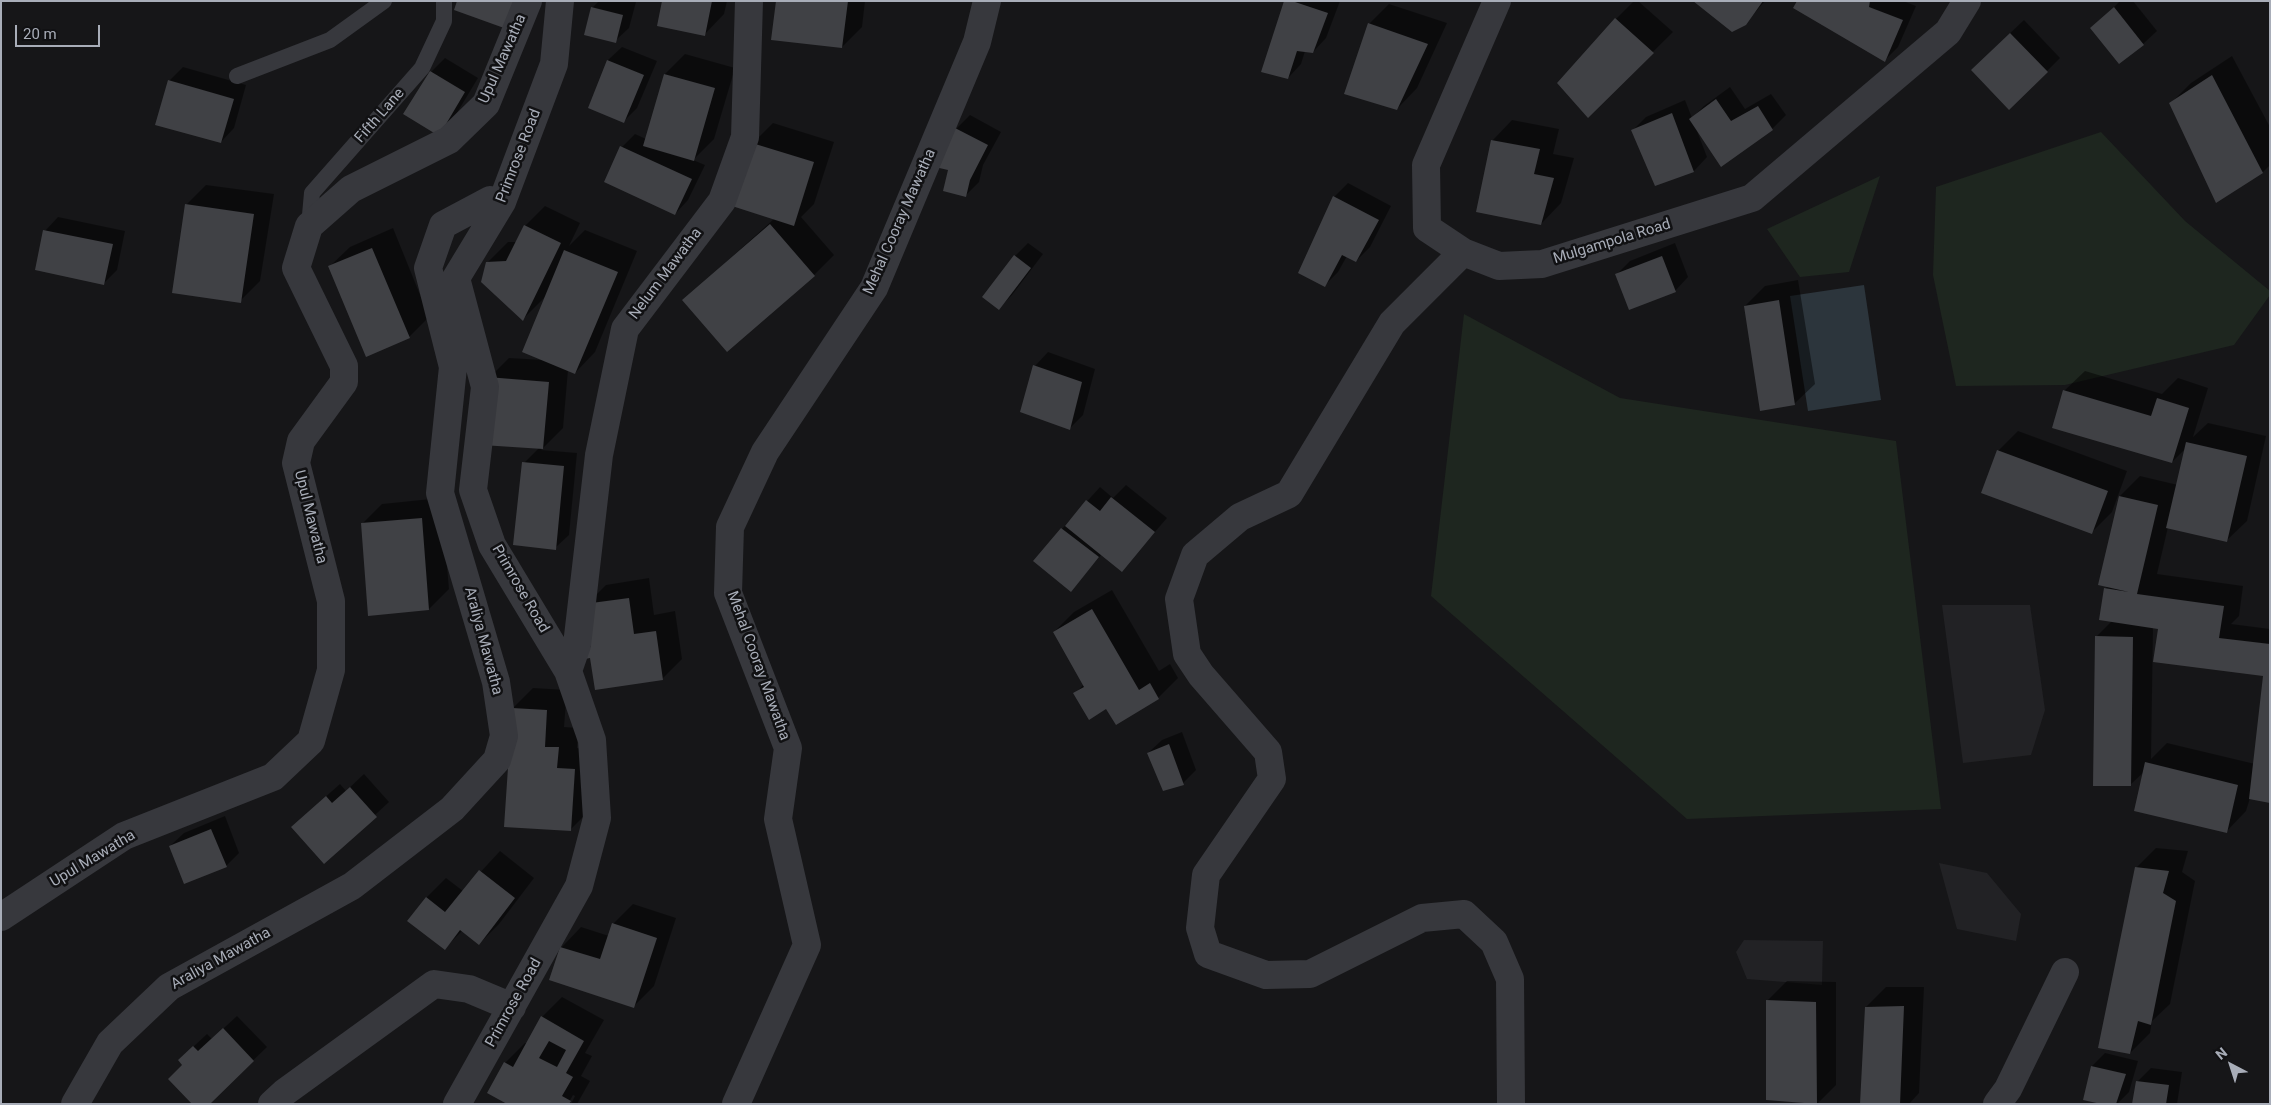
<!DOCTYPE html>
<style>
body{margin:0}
#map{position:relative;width:2271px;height:1105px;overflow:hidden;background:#161618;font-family:Roboto,sans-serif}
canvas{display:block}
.frame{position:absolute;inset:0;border:2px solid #a8adb8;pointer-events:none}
.north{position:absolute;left:2206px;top:1040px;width:50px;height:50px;-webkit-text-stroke:4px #111113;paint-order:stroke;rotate:320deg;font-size:14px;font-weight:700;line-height:20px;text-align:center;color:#a8adb8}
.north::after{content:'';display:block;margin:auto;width:18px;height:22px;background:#a8adb8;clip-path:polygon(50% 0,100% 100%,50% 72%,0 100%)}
.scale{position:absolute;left:15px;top:25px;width:85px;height:22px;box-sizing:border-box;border:2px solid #a8adb8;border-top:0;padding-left:6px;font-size:15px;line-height:18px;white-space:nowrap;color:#a8adb8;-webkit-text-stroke:4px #111113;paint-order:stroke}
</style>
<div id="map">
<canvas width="2271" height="1105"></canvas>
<div class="frame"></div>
<div class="north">N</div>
<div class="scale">20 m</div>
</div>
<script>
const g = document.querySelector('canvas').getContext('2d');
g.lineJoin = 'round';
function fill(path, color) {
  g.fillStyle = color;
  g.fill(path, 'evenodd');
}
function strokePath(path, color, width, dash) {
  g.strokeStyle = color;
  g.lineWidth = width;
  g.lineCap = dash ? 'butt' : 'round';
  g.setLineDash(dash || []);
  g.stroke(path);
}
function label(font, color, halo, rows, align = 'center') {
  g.font = font + ' Roboto,sans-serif';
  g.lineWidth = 5;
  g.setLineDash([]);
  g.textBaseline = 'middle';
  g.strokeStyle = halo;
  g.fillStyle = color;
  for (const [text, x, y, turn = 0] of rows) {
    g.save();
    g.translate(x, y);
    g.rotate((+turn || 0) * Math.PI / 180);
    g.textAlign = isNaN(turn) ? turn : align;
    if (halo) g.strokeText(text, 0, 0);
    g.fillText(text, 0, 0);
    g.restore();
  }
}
const built = new Path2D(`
 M 1942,605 L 2030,605 L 2045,710 L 2031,755 L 1963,763 Z
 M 1939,863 L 1987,873 L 2021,914 L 2016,941 L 1957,929 Z
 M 1744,940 L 1823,941 L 1822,985 L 1747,979 L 1736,952 Z`);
const green = new Path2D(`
 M 2101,132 L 2185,221 L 2270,291 L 2270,295 L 2234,345 L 2065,385 L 1956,386 L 1933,275 L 1936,187 Z
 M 1880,176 L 1849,272 L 1800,277 L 1767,229 Z
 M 1464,314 L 1620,398 L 1896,441 L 1941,809 L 1687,819 L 1431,596 Z`);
const water = new Path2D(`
 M 1864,285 L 1881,400 L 1808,411 L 1790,296 Z`);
const shadow = new Path2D(`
 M 599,1 L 636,2 L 629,28 L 615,41 L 592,8 Z
 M 663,1 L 727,1 L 724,14 L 704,35 Z
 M 777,1 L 865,1 L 862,27 L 842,47 Z
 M 1285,1 L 1340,1 L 1326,38 L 1313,52 L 1305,51 L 1301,64 L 1288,78 Z
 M 1634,1 L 1638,1 L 1673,32 L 1588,116 L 1616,19 Z
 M 1695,1 L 1765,1 L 1745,24 Z
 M 1798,1 L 1903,1 L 1916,6 L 1898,47 L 1885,60 Z
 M 2120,1 L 2133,1 L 2157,31 L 2143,44 L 2106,15 Z
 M 1389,4 L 1447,23 L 1417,88 L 1397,109 L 1369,24 Z
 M 2024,20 L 2060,58 L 2047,71 L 1986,56 Z
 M 622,47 L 657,61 L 637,108 L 624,121 L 589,107 L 608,60 Z
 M 685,54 L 735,68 L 714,139 L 693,160 L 705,165 L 688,200 L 675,214 L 622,147 L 635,134 L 646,139 L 665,74 Z
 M 2232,56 L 2270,127 L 2270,165 L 2263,172 L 2171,103 L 2191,83 Z
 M 445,58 L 478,78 L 452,121 L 438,134 L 405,114 L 431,72 Z
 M 183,67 L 246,85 L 234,128 L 221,142 L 169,81 Z
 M 1730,87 L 1745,109 L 1771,94 L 1786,115 L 1772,129 L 1721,165 L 1697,131 L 1707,157 L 1694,171 L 1656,185 L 1632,131 L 1646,117 L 1685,100 L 1692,118 L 1704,106 Z
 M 970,115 L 1001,132 L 983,165 L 979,182 L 966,195 L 950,169 L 936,166 L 956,129 Z
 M 1512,120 L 1559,129 L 1553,154 L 1574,158 L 1561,203 L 1541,224 L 1492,141 Z
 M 773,123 L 834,142 L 814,204 L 801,217 L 834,255 L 814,275 L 684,300 L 775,218 L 753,143 Z
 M 1348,183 L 1391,206 L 1370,247 L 1356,261 L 1347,256 L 1338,272 L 1325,285 L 1300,272 L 1334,197 Z
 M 206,185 L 274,194 L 260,281 L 240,301 L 186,205 Z
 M 545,206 L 580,223 L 569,246 L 585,230 L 637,251 L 595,352 L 575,373 L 568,370 L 563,428 L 541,450 L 577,453 L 569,535 L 555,548 L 524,463 L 539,448 L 489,378 L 509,358 L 544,360 L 547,295 L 523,319 L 487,263 L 508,242 L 517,242 L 525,226 Z
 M 58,217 L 125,231 L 117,270 L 103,284 L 45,231 Z
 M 393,228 L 429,317 L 409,337 L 329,267 L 350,247 Z
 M 1028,243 L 1043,254 L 1012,295 L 999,308 L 1015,256 Z
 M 1675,243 L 1688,277 L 1675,291 L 1617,274 L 1630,261 Z
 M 1798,280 L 1815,384 L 1794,404 L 1745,306 L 1765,286 Z
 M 1048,352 L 1095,369 L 1083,415 L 1069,429 L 1035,366 Z
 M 2085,371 L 2162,394 L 2178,378 L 2208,388 L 2193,437 L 2208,423 L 2266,436 L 2247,521 L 2226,541 L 2168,527 L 2157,574 L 2243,586 L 2239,616 L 2231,624 L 2270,629 L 2270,801 L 2250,798 L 2246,811 L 2226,832 L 2145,771 L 2130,785 L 2096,637 L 2112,621 L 2105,589 L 2108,586 L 2120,496 L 2140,476 L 2178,485 L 2187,447 L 2172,462 L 2064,391 ZM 2153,627 L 2161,628 L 2265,672 L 2255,764 L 2167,743 L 2151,759 Z
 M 2018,431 L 2127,471 L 2112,512 L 2092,532 L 1998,451 Z
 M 1126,485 L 1167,518 L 1122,570 L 1102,554 L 1071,590 L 1062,529 L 1100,487 L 1113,498 Z
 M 441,498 L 449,589 L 429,609 L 362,524 L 382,504 Z
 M 649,578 L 654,615 L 675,611 L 682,659 L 662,679 L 592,657 L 586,605 L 606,585 Z
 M 1112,590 L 1159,671 L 1170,664 L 1178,678 L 1158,698 L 1107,708 L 1075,694 L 1084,684 L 1054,632 L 1074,612 Z
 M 533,688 L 567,690 L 564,727 L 578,728 L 577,748 L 595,749 L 591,809 L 571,829 L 513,708 Z
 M 1182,732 L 1196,770 L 1183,783 L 1148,753 L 1162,740 Z
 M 364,774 L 389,802 L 324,862 L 306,814 L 340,784 L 346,791 Z
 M 225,816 L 239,853 L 226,866 L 170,846 L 184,833 Z
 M 2156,848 L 2188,851 L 2182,872 L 2195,881 L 2170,1004 L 2152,1021 L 2150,1033 L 2130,1053 L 2136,868 Z
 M 500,851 L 534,878 L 499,924 L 479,944 L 462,931 L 445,948 L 426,898 L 446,878 L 463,891 Z
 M 633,904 L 676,918 L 654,986 L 634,1006 L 561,948 L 581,927 L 609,936 L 613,924 Z
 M 1787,981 L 1836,982 L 1836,1085 L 1817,1104 L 1767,1099 L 1767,1001 Z
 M 1886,987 L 1924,987 L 1919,1093 L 1909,1104 L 1862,1104 L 1866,1007 Z
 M 562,997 L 604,1020 L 585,1053 L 592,1056 L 581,1076 L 590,1081 L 577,1104 L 571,1104 L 575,1096 L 573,1095 L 568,1104 L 505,1063 L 525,1043 L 527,1044 L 542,1017 Z
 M 237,1016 L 267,1047 L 208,1104 L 179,1060 L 207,1034 L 212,1039 Z
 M 2105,1053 L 2138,1061 L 2129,1092 L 2117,1104 L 2107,1104 L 2092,1066 Z
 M 2151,1068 L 2182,1072 L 2177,1104 L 2134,1104 L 2137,1082 Z`);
const building = new Path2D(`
 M 457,1 L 514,1 L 504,28 L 454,10 Z
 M 662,1 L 712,1 L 705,36 L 657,26 Z
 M 776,1 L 848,1 L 842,48 L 771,40 Z
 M 1284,1 L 1292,1 L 1328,13 L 1313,53 L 1297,51 L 1288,79 L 1261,72 Z
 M 1693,1 L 1763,1 L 1746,25 L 1732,32 Z
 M 1797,1 L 1870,1 L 1869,7 L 1903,20 L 1885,62 L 1793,8 Z
 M 591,7 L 623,15 L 616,43 L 584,35 Z
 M 2114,7 L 2144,45 L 2119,64 L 2090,28 Z
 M 1615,18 L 1654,53 L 1588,118 L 1557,83 Z
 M 1368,23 L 1428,44 L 1397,110 L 1344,94 Z
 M 2010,33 L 2048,72 L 2009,110 L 1971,70 Z
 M 607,60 L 644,75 L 624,123 L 588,108 Z
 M 430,71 L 465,92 L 439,136 L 403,114 Z
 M 664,74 L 715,88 L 694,161 L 643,146 Z
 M 2212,75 L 2263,173 L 2216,203 L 2169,103 Z
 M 168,80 L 234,99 L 221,143 L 155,125 Z
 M 1716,99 L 1731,121 L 1758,106 L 1773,130 L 1721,167 L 1689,119 Z
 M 1672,113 L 1694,172 L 1655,186 L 1631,130 Z
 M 955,128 L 988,145 L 970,180 L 966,197 L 943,191 L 948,170 L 935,167 Z
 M 1491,140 L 1540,149 L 1534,174 L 1554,178 L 1541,225 L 1476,212 Z
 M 752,143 L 814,162 L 794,226 L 732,206 Z
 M 620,146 L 692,179 L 675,215 L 604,182 Z
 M 1333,196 L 1379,220 L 1356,262 L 1342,255 L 1325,287 L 1298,273 Z
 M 185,204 L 254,214 L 241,303 L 172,293 Z
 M 770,224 L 815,276 L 727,352 L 682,300 Z
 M 524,225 L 561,243 L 523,321 L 481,282 L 486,262 L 506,261 Z
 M 43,230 L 113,244 L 104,285 L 35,270 Z
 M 372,248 L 410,338 L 366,357 L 328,266 Z
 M 564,250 L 618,272 L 575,374 L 522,352 Z
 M 1014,255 L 1031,268 L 999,310 L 982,297 Z
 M 1662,256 L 1676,292 L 1629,310 L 1615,274 Z
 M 1779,300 L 1795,405 L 1760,411 L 1744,306 Z
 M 1033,365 L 1082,382 L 1070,430 L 1020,412 Z
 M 487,377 L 549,382 L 543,449 L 482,445 Z
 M 2063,390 L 2151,416 L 2157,398 L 2189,408 L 2172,463 L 2052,428 Z
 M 2186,442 L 2247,456 L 2227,542 L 2166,528 Z
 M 1997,450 L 2108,491 L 2092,534 L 1981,493 Z
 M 522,462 L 564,466 L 556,550 L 513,545 Z
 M 2119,496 L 2158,505 L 2137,594 L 2224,606 L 2219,638 L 2270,644 L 2270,803 L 2249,799 L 2263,676 L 2153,662 L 2158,629 L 2099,620 L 2104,588 L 2129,592 L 2098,585 Z
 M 1111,497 L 1155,532 L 1122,572 L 1065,526 L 1086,500 L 1100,511 Z
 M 422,518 L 429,610 L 368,616 L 361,523 Z
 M 1061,528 L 1099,557 L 1071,592 L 1033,561 Z
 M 629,598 L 634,634 L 656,631 L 663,680 L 595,690 L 590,658 L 580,660 L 578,649 L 591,647 L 584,604 Z
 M 1092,609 L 1139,690 L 1150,683 L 1159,699 L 1116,725 L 1106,709 L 1089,720 L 1073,693 L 1084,687 L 1053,632 Z
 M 2095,636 L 2133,637 L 2131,786 L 2093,786 Z
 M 512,708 L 547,710 L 545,747 L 559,747 L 557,768 L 575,769 L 571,831 L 504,827 Z
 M 1169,744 L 1184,785 L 1163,791 L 1147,753 Z
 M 2145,762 L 2238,785 L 2227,833 L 2134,811 Z
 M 350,787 L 377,817 L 324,864 L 291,827 L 326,796 L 332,803 Z
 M 211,829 L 227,867 L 184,884 L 169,846 Z
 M 2135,867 L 2169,871 L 2163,893 L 2176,901 L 2151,1025 L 2138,1021 L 2130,1054 L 2098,1048 Z
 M 479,870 L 515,898 L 479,945 L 460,930 L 445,950 L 407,921 L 426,897 L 445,912 Z
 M 612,923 L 657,938 L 634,1008 L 549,980 L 560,947 L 600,959 Z
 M 1766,1000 L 1816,1002 L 1817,1104 L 1766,1100 Z
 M 1904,1006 L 1900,1104 L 1860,1104 L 1865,1007 Z
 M 541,1016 L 584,1041 L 566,1073 L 573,1077 L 562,1096 L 571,1101 L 569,1104 L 507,1104 L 487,1093 L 504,1062 L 513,1067 ZM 549,1041 L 566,1050 L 557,1067 L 539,1058 Z
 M 223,1028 L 254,1061 L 210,1104 L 192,1104 L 168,1079 L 182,1065 L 178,1060 L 193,1046 L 198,1051 Z
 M 2091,1066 L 2126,1074 L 2116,1104 L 2101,1104 L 2083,1100 Z
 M 2136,1081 L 2169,1085 L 2166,1104 L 2132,1104 Z`);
const service = new Path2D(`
 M 237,76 L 330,40 L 384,1
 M 309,226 L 312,193 L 422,68 L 444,21 L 444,1`);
const minor = new Path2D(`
 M 1497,1 L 1426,165 L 1427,228 L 1463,252 L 1499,266 L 1542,264 L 1752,198 L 1948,32 L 1967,1
 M 1463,252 L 1392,323 L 1289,494 L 1240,517 L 1195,555 L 1179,599 L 1187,654 L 1201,675 L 1268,752 L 1272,779 L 1206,875 L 1200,928 L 1208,954 L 1266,975 L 1310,974 L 1422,918 L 1464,914 L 1494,942 L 1510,979 L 1511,1104
 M 568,671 L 577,645 L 599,455 L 625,329 L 722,201 L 745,137 L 749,1
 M 1,917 L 124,836 L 273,777 L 311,741 L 331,670 L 331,601 L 296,463 L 301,441 L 344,382 L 344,366 L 296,268 L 309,226 L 351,189 L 449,140 L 486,104 L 528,1
 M 75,1104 L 110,1043 L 169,987 L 352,886 L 452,809 L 497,760 L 504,736 L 496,682 L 440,493 L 453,367 L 428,268 L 443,225 L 490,200 L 502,202
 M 272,1104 L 285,1092 L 434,984 L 469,989 L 512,1007
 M 457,1104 L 579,886 L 597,818 L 592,740 L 568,671 L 492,545 L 473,490 L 485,387 L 456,278 L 502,202 L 554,64 L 560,1
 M 736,1104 L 807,945 L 778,819 L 788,748 L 728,593 L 730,527 L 765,452 L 874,288 L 977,42 L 987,1
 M 1997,1104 L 2008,1089 L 2065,972`);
const streetNames = [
 ["Upul Mawatha",503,59,-66],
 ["Fifth Lane",380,116,-49],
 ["Primrose Road",519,156,-69],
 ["Mehal Cooray Mawatha",900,222,-66],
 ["Mulgampola Road",1612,242,-17],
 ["Nelum Mawatha",666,274,-53],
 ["Upul Mawatha",310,517,76],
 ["Primrose Road",520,589,60],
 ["Araliya Mawatha",483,641,75],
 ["Mehal Cooray Mawatha",758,666,70],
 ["Upul Mawatha",93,859,-31],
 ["Araliya Mawatha",221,959,-29],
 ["Primrose Road",514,1003,-61]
];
fill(built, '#222225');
fill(green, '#1e261f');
fill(water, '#2c353c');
fill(shadow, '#0007');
fill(building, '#404145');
strokePath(service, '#37383d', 16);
strokePath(minor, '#37383d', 28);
label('15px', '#a8adb8', '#111113', streetNames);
</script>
